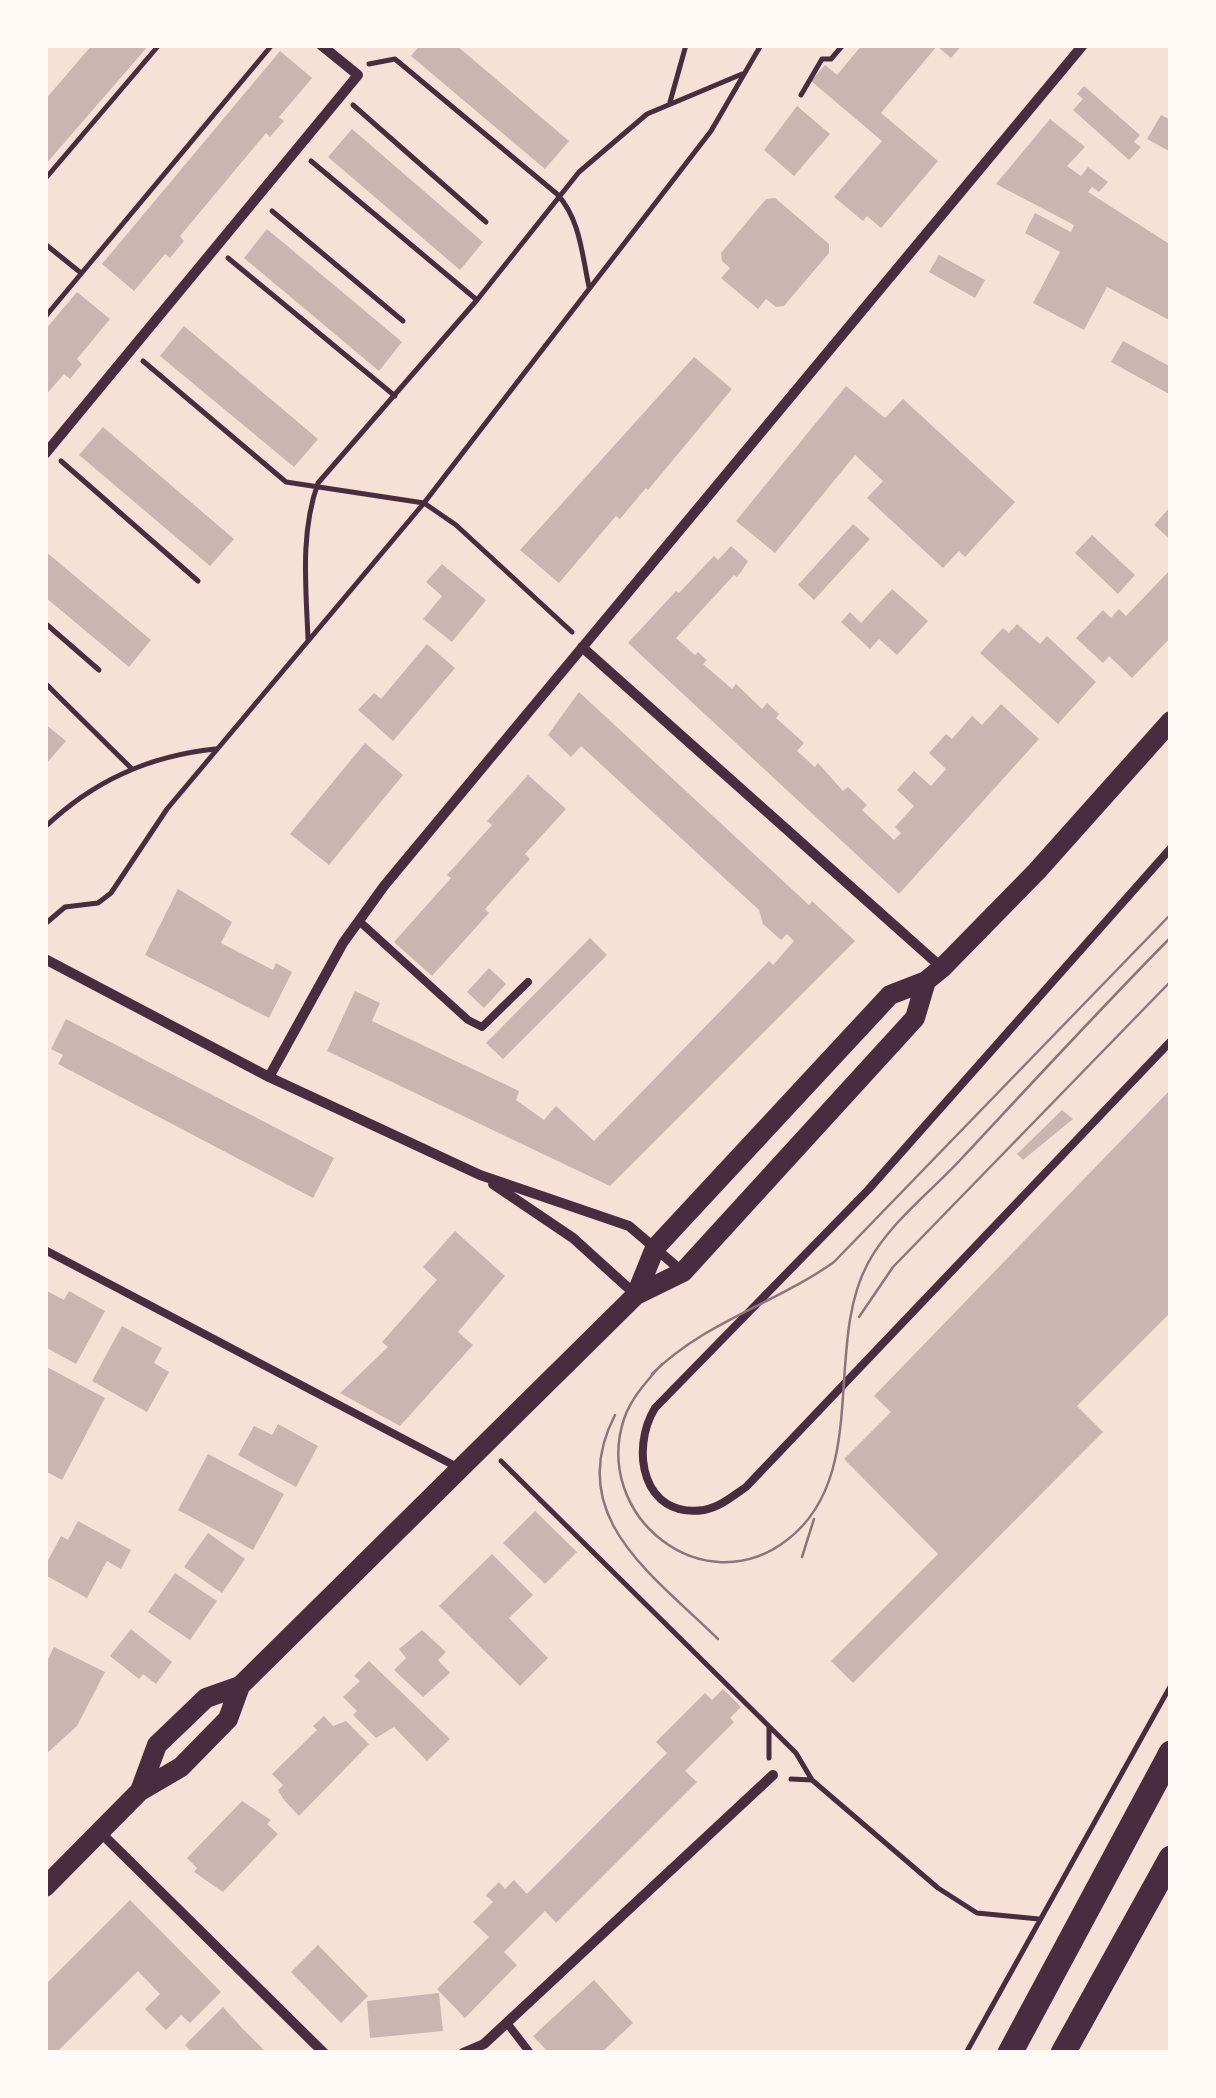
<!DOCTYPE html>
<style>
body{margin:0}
#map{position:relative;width:1216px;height:2098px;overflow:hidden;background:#f7e1d7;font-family:"Nunito Sans",sans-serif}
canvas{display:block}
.frame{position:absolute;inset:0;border:48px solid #fffaf5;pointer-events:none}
</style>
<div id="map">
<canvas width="1216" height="2098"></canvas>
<div class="frame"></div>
</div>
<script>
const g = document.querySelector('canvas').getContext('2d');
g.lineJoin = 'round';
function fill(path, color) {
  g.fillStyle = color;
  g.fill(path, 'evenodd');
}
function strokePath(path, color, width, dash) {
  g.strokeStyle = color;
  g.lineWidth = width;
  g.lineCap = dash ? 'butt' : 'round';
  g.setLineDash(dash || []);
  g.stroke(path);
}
const building = new Path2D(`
 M 92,45 L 149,45 L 45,165 L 45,100 Z
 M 420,45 L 456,45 L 569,141 L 545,169 L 411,56 Z
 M 862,45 L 962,45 L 951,58 L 937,46 L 881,113 L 938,161 L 881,228 L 867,216 L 863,221 L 834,197 L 882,141 L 811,81 L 825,65 L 837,75 Z
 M 280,51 L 312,78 L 279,117 L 284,121 L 270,137 L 266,133 L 180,236 L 184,241 L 170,258 L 165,254 L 134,291 L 102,264 Z
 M 1084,86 L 1140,135 L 1134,142 L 1141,147 L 1129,160 L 1073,110 L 1083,99 L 1077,94 Z
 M 797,106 L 830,134 L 794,176 L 764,150 Z
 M 1161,115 L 1171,120 L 1171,152 L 1147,139 Z
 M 1050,119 L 1085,147 L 1067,166 L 1081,176 L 1088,167 L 1108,182 L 1099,192 L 1092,187 L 1088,192 L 1171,245 L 1171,321 L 1107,287 L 1084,330 L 1033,303 L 1060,252 L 1025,233 L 1035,213 L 1071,232 L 1074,225 L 996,184 Z
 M 352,129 L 483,242 L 460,270 L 328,157 Z
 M 775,198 L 829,244 L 829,253 L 784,306 L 776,307 L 766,299 L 758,309 L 721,278 L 730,268 L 722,261 L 721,253 L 766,199 Z
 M 267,229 L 402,342 L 379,371 L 244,258 Z
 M 939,255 L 985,280 L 975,298 L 929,272 Z
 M 77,292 L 110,319 L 77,359 L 82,364 L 70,379 L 64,374 L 45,396 L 45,330 Z
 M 184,326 L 318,439 L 294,467 L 160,356 Z
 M 1123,341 L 1171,367 L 1171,395 L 1111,362 Z
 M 694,357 L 732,389 L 648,490 L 646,488 L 620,519 L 616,516 L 559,583 L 520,550 Z
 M 846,386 L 885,418 L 903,399 L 1015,502 L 965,557 L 959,551 L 943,568 L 867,498 L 883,481 L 855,455 L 775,553 L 736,521 Z
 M 103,427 L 234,539 L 210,566 L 79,455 Z
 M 1171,506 L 1171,540 L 1154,525 Z
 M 853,524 L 870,539 L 814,600 L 798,585 Z
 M 1092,535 L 1135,575 L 1118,594 L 1075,553 Z
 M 731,546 L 748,561 L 741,572 L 737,577 L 734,575 L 676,638 L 695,655 L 698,652 L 707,660 L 703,664 L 732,689 L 736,684 L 762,709 L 767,703 L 779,714 L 776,718 L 804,743 L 797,751 L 815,767 L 818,763 L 843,791 L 848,787 L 867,805 L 862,810 L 894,840 L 901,833 L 895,827 L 914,806 L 897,790 L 914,771 L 931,786 L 946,769 L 929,753 L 946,734 L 952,739 L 972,716 L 982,725 L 1001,704 L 1039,739 L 899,894 L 628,643 L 676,591 L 679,593 L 714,556 L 718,560 Z
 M 45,551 L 151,640 L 129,667 L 45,597 Z
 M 442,564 L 486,600 L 452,642 L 423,619 L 442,596 L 426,582 Z
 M 1171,569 L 1171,637 L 1132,678 L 1109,656 L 1103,663 L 1076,638 L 1103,610 L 1111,618 L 1119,609 L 1126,616 Z
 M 892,589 L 928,621 L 897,655 L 879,639 L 870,649 L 841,622 L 850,612 L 861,623 Z
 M 1017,624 L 1040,644 L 1047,636 L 1096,682 L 1058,724 L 980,653 L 1003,628 L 1009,633 Z
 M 427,644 L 455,668 L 393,741 L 358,710 L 374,693 L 381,699 Z
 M 579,692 L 809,905 L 812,901 L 855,941 L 610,1186 L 327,1051 L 355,991 L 380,1003 L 372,1021 L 519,1091 L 516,1100 L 544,1120 L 556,1106 L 594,1141 L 769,961 L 773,965 L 794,941 L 787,934 L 781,940 L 763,924 L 759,910 L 581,746 L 571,757 L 548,735 Z
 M 45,724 L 66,741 L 45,765 Z
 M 365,743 L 403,775 L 329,865 L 290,834 Z
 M 528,775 L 566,809 L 525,854 L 530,859 L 485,909 L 489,913 L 432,976 L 394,942 L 451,878 L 447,875 L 492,825 L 487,821 Z
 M 178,889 L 232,922 L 221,943 L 273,970 L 276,963 L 292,972 L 269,1018 L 145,955 Z
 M 590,938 L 607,955 L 503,1059 L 486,1043 Z
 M 489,968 L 506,984 L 484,1008 L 467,992 Z
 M 66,1019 L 334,1158 L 313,1198 L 58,1064 L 63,1055 L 51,1049 Z
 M 1171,1089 L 1171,1312 L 1077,1406 L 1103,1432 L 853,1683 L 831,1661 L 938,1554 L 844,1459 L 891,1412 L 874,1396 Z
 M 1062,1110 L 1073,1119 L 1023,1160 L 1017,1154 Z
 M 455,1231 L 505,1276 L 458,1332 L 473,1345 L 400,1426 L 340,1393 L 388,1347 L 382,1342 L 437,1280 L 423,1267 Z
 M 45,1290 L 64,1300 L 69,1291 L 105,1311 L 76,1364 L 45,1347 Z
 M 122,1326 L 162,1348 L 154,1363 L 169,1372 L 147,1412 L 92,1381 Z
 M 45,1366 L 105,1398 L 62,1480 L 45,1471 Z
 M 278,1424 L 318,1446 L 296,1487 L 238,1455 L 254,1426 L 272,1435 Z
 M 208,1454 L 284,1494 L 253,1550 L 178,1510 Z
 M 535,1511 L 577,1552 L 545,1584 L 503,1543 Z
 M 78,1521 L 131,1550 L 121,1569 L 107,1561 L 87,1598 L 45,1575 L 45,1566 L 61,1536 L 68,1540 Z
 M 208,1533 L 245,1559 L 222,1593 L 184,1567 Z
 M 492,1554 L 533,1595 L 509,1618 L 548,1658 L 520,1686 L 439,1606 Z
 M 175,1573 L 217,1601 L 190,1640 L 148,1612 Z
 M 131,1629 L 172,1662 L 156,1684 L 143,1674 L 139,1679 L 110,1656 Z
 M 422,1630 L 446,1652 L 438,1660 L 450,1673 L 423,1697 L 394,1670 L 406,1658 L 399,1649 Z
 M 54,1647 L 105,1672 L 77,1726 L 45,1755 L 45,1665 Z
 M 369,1661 L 450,1739 L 427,1761 L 394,1727 L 376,1738 L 353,1715 L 357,1711 L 343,1697 L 360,1681 L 354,1676 Z
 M 723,1689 L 741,1707 L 730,1718 L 734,1722 L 685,1771 L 697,1782 L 556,1923 L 545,1911 L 504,1952 L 517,1965 L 465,2018 L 437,1989 L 489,1937 L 473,1922 L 493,1902 L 486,1895 L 499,1882 L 505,1889 L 514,1880 L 527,1894 L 667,1753 L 656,1742 L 705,1693 L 712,1700 Z
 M 324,1716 L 333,1726 L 346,1721 L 369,1744 L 299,1816 L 284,1800 L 278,1790 L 283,1785 L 272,1774 L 317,1730 L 313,1726 Z
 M 242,1801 L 271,1820 L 267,1824 L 278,1834 L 223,1892 L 194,1872 L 197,1868 L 187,1858 Z
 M 130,1900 L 221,1992 L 190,2023 L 181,2015 L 166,2030 L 145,2009 L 160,1994 L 138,1971 L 56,2053 L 45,2053 L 45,1985 Z
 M 318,1945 L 368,1996 L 341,2023 L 291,1972 Z
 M 594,1980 L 633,2023 L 601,2053 L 549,2053 L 533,2036 Z
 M 439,1993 L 443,2031 L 370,2038 L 367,2001 Z
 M 223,2007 L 242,2028 L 267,2053 L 193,2053 L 185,2045 Z`);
const path = new Path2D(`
 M 369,64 L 395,59 L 557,194 C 580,219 582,254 589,287
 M 801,95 L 822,59 L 831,59 L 843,45
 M 670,102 L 686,45
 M 353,105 L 486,222
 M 311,161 L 477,300
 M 45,179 L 159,45
 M 272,211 L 403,321
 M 45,244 L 81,273
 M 228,258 L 395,396
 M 45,317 L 272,45
 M 143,361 L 286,482 L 424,503 L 456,525 L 572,632
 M 61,461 L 198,581
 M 45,623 L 99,670
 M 308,639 C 306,587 300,533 318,483 L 477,300 L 579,172 L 647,114 L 742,74
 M 45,683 L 131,768
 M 45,827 C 93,781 148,756 215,749
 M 45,924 L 65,907 L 98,903 L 111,893 L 167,809 L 424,503 L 711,131 L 761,45
 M 501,1461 L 796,1753 L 812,1780 L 938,1888 L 977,1913 L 1039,1919
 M 769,1727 L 769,1758
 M 791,1779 L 812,1780
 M 966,2053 L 1171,1685`);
const service = new Path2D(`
 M 1171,848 L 868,1190 L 655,1408 C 630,1449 642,1519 704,1510 C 720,1507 733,1496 746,1487 L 1171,1041
 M 359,921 L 468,1020 L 482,1027 L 528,982
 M 45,1250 L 457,1467
 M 507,2023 L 530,2053`);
const minor = new Path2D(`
 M 45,454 L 358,75 L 321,45
 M 582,647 L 941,967
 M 45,959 L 269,1077 L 480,1175 L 629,1226 L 683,1272
 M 269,1077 L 343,943 L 384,886 L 1083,45
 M 493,1184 L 573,1238 L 636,1295
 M 100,1832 L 324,2053
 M 463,2053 L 484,2044 L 773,1775`);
const secondary = new Path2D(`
 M 636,1295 L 655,1248 L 890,995 L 926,981 L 942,968 L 1037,871 L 1171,721
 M 140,1791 L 157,1745 L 206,1698 L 240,1686
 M 45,1887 L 140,1791 L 181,1767 L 228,1719 L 240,1686 L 636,1295 L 683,1272 L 915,1018 L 926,981`);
const primary = new Path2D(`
 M 1010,2053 L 1171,1753
 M 1063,2053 L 1171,1858`);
const tram = new Path2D(`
 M 859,1317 L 893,1267 L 1171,981
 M 662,1364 C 647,1381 631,1398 624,1419 C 592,1516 703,1605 787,1540 C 871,1476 823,1346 868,1263 C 890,1222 932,1191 963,1157 C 1032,1083 1100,1009 1171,937
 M 652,1374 C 704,1322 775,1304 834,1262 L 1171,914
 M 615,1415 C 563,1516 653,1575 718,1639
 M 802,1557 L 814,1519`);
fill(building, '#ccb4b1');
strokePath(path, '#4a2c40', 5);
strokePath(service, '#4a2c40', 8);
strokePath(minor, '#4a2c40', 10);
strokePath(secondary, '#4a2c40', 20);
strokePath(primary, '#4a2c40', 25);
strokePath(tram, '#8f747c', 2.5);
</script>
